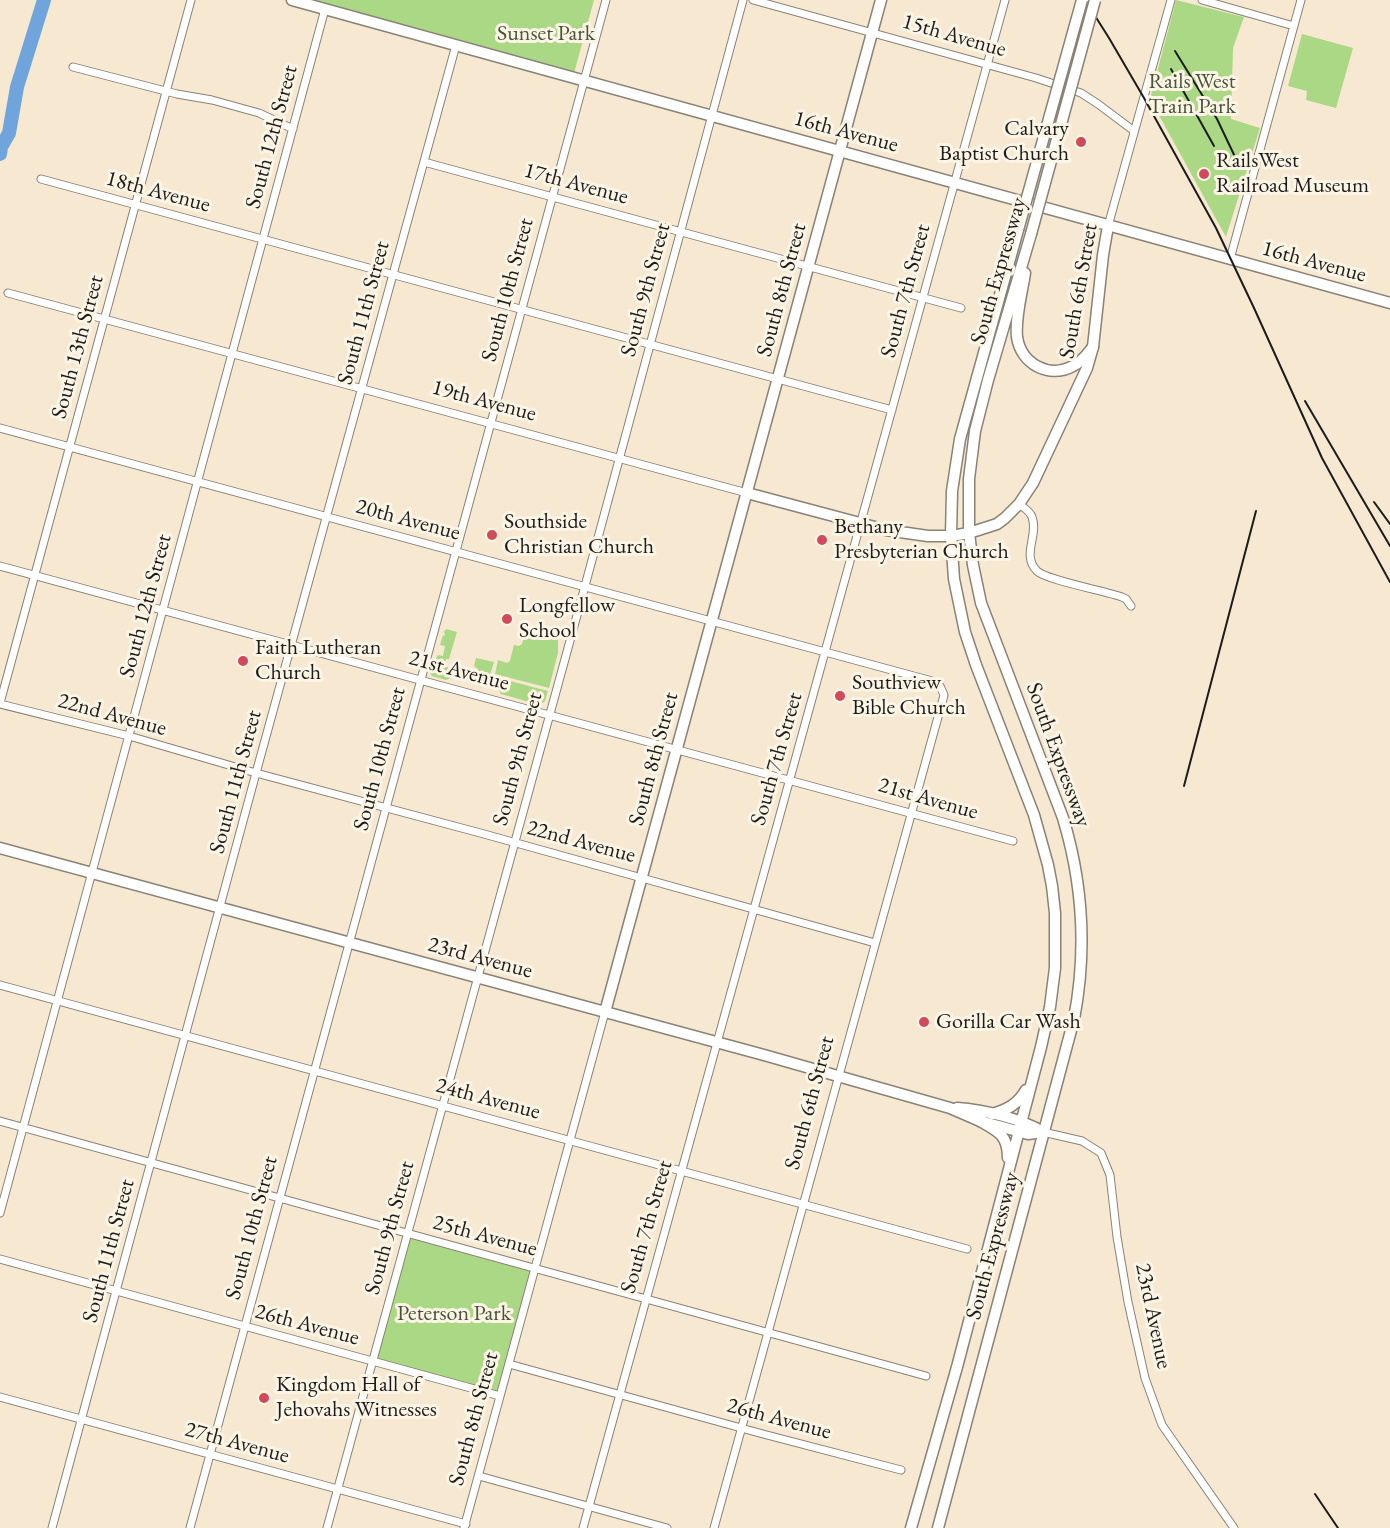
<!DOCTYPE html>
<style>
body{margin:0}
canvas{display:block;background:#f7e8d1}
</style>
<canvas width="1390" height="1528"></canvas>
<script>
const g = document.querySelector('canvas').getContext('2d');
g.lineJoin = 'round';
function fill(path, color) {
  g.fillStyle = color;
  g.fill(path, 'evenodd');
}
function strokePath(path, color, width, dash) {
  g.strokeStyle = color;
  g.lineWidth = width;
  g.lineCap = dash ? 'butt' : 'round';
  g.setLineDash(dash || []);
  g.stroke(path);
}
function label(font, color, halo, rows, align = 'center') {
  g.font = font + ' "EB Garamond",serif';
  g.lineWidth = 6;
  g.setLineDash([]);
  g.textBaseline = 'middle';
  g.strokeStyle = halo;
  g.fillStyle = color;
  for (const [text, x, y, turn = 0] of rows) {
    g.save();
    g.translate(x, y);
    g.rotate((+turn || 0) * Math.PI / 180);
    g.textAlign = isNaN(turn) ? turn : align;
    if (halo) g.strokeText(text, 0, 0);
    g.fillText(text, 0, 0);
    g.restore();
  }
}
const green = new Path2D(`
 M 313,0 L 594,0 L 573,77 L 463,47 L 457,39 Z
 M 1176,0 L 1244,17 L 1233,48 L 1231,119 L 1260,128 L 1226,237 L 1150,99 Z
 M 1302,34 L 1353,48 L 1336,108 L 1306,100 L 1307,91 L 1288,86 Z
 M 446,629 L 457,632 L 449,659 L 446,659 L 444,666 L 449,668 L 448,672 L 453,673 L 453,677 L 446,680 L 432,676 L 430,673 L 433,664 L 438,655 L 443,656 L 445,646 L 440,645 L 443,635 L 444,636 L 445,635 L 444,632 Z
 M 526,629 L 558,638 L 558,653 L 549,688 L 495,674 L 498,660 L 507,663 L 510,661 L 514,645 L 519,646 L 522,644 Z
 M 476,658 L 494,662 L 487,685 L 477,683 L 478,679 L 476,678 L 474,682 L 457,677 L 459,671 L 474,675 L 476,674 L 478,669 L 474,666 Z
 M 493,677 L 495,677 L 548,691 L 545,701 L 540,705 L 501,694 L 497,688 L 491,686 Z
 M 407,1233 L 535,1268 L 500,1396 L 372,1361 Z`);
const river = new Path2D(`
 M 0,154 L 1,147 L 9,133 L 17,87 L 44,0`);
const street = new Path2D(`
 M 753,0 L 1036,78 L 1081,93 L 1098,104 L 1134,131
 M 1202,0 L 1294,26
 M 73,67 L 177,94 L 212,100 L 259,113 L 293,129
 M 424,162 L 961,308
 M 41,179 L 892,410
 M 1108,226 L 1171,0
 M 1230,259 L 1301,0
 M 8,293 L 747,493
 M 0,428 L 932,681 L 940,686 L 944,695 L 943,699 L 714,1528
 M 1019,504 C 1024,508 1030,511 1032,517 C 1039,535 1021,555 1037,571 C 1046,580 1105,591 1122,597 L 1126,599 L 1131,606
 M 0,566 L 1013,841
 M 0,703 L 191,0
 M 0,704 L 129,736 L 256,773 L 484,834 L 875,943
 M 0,985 L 967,1249
 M 0,1121 L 926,1376
 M 1043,1132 L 1082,1141 L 1101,1153 L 1110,1175 L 1117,1237 L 1128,1302 L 1145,1378 L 1162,1425 L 1234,1528
 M 0,1213 L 325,9
 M 0,1259 L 500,1396
 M 509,1364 L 763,1434 L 901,1470
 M 0,1397 L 466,1524
 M 479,1476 L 667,1528
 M 52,1528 L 256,773 L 456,45
 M 190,1528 L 606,0
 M 327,1528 L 585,586 L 743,0
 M 464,1528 L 605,1012
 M 583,1528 L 1005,0`);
const secondary = new Path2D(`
 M 292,0 L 1390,303
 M 747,493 L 886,530 L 928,536 L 951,536 L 969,533 L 997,524 L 1005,518 L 1019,504 L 1033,483 L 1087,368 L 1093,347 L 1103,255 L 1108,226
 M 0,848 L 764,1055 L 950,1108 L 980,1121 L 1017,1131 L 1028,1134 L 1043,1132
 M 605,1012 L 881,0
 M 957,1108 C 983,1110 1020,1118 1043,1132`);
const primary = new Path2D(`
 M 1025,273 C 1022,293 1015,317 1017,337 C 1021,364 1049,379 1073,366 C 1082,362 1087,354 1093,347
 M 992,1114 C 1007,1110 1018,1104 1026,1090
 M 980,1121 C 998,1131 1008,1135 1008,1158
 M 911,1528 L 957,1367 L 1041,1047 L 1050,1007 L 1055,968 L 1055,913 L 1052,886 L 1048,865 L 1034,815 L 976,665 L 965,632 L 954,579 L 951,536 L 952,491 L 960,439 L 1018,230
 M 938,1528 L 1074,1019 C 1087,951 1083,884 1063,818 L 981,603 L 973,565 L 969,533 L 969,479 L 975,431 L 988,380 L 1031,234`);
const rail = new Path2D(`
 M 1085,0 L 1109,38 L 1144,98 L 1216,228 L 1254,308 L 1322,458 L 1390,582
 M 1175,51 L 1217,119 L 1237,161
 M 1171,69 L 1214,146
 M 1305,401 L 1390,546
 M 1374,502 L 1390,524
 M 1184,786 L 1256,511
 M 1315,1494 L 1338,1528`);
const primaryBridge = new Path2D(`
 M 1018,230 L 1082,0
 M 1031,234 L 1095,0`);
const markers = [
 [1081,142,6,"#d1495b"],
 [1204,174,6,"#d1495b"],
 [492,535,6,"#d1495b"],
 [822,540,6,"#d1495b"],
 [507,619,6,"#d1495b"],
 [243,661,6,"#d1495b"],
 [840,696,6,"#d1495b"],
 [924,1022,6,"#d1495b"],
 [264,1398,6,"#d1495b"]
];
const parkNames = [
 ["Sunset Park",546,34],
 ["Rails West",1192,82],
 ["Train Park",1192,107],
 ["Peterson Park",454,1314]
];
const streetNames = [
 ["15th Avenue",954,36,16],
 ["16th Avenue",846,132,15],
 ["South 12th Street",272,137,-75],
 ["17th Avenue",576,184,15],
 ["18th Avenue",158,192,15],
 ["16th Avenue",1314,262,15],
 ["South Expressway",999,271,-74],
 ["South 10th Street",508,290,-75],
 ["South 9th Street",646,290,-75],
 ["South 8th Street",782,290,-75],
 ["South 7th Street",906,291,-75],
 ["South 6th Street",1079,291,-80],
 ["South 11th Street",364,313,-75],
 ["South 13th Street",78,347,-75],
 ["19th Avenue",484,401,15],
 ["20th Avenue",408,520,15],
 ["South 12th Street",146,606,-75],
 ["21st Avenue",459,671,15],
 ["22nd Avenue",112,715,15],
 ["South Expressway",1058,755,70],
 ["South 10th Street",380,759,-75],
 ["South 9th Street",518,759,-75],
 ["South 8th Street",654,759,-75],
 ["South 7th Street",777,759,-74],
 ["South 11th Street",236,782,-75],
 ["21st Avenue",928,799,16],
 ["22nd Avenue",581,842,15],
 ["23rd Avenue",480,958,15],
 ["24th Avenue",488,1099,15],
 ["South 6th Street",810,1103,-75],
 ["South 7th Street",647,1227,-74],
 ["South 10th Street",252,1228,-75],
 ["South 9th Street",390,1228,-75],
 ["25th Avenue",485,1236,15],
 ["South Expressway",993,1246,-75],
 ["South 11th Street",109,1251,-75],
 ["23rd Avenue",1153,1316,78],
 ["26th Avenue",307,1325,15],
 ["South 8th Street",474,1419,-75],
 ["26th Avenue",779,1419,15],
 ["27th Avenue",237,1443,15]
];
const poiNames = [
 ["Calvary",1069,129,"right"],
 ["Baptist Church",1069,154,"right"],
 ["RailsWest",1216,161],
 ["Railroad Museum",1216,186],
 ["Southside",504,522],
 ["Christian Church",504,547],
 ["Bethany",834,527],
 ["Presbyterian Church",834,552],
 ["Longfellow",519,606],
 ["School",519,631],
 ["Faith Lutheran",255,648],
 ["Church",255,673],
 ["Southview",852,683],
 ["Bible Church",852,708],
 ["Gorilla Car Wash",936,1022],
 ["Kingdom Hall of",276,1385],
 ["Jehovahs Witnesses",276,1410]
];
fill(green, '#aad885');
strokePath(river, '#70a4dd', 14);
strokePath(street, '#8a8276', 9);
strokePath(secondary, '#8a8276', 13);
strokePath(primary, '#8a8276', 13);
strokePath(street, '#fff', 7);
strokePath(secondary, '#fff', 10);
strokePath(primary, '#fff', 10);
strokePath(rail, '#1c1c1c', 2);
strokePath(primaryBridge, '#8a8276', 13, []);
strokePath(primaryBridge, '#fff', 10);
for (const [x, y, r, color] of markers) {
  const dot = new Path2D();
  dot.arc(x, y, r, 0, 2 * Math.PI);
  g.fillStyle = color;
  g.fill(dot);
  strokePath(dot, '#fcf5e5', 2);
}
label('22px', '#47543c', '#fcf5e5', parkNames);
label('22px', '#1c1c1c', '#fcf5e5', streetNames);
label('22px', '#1c1c1c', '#fcf5e5', poiNames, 'left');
</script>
